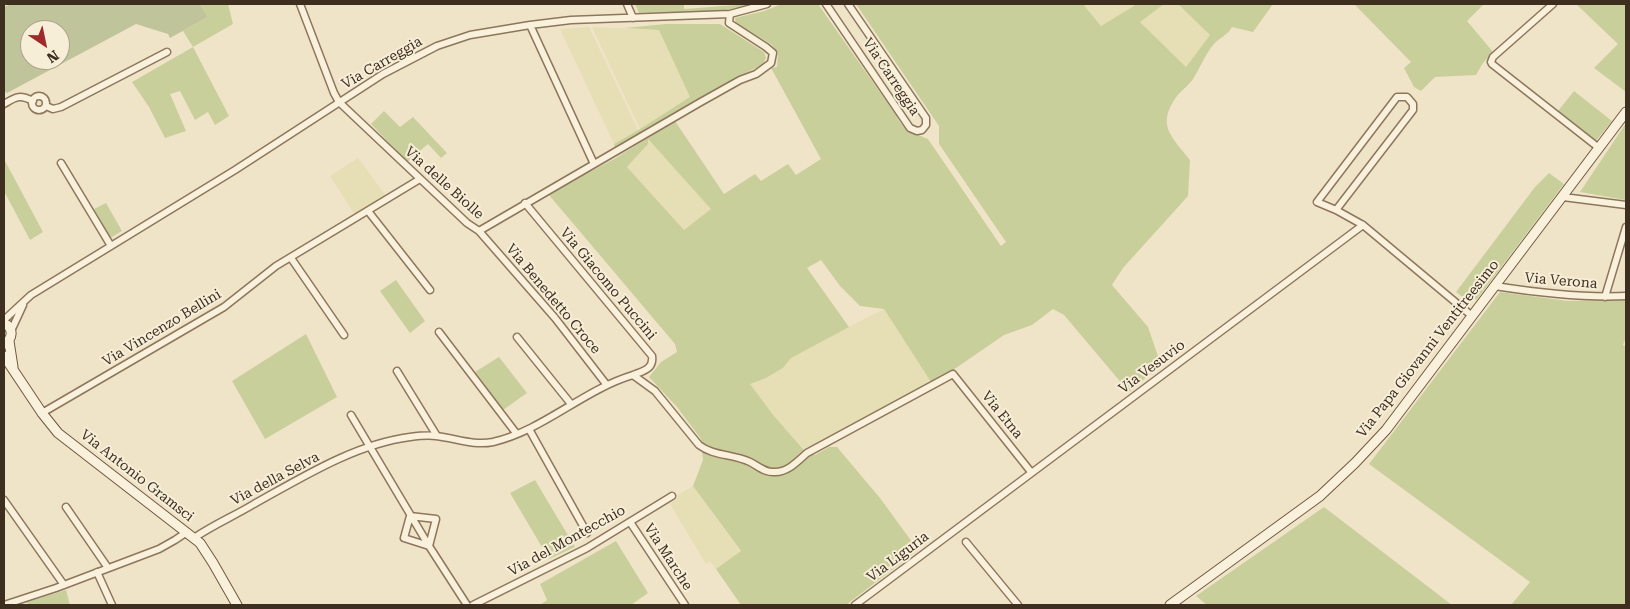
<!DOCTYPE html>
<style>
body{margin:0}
#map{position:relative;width:1630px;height:609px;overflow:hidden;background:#f0e4c8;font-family:"Roboto Serif",serif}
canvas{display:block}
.frame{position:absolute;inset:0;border:5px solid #3d2e20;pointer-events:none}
.north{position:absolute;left:20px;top:20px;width:50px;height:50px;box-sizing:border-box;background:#f7eed8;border:1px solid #ada18e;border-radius:50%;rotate:146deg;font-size:14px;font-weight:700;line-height:20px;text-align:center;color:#3d2e20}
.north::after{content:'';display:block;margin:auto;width:18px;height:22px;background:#9e2a2b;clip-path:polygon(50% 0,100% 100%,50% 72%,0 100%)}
</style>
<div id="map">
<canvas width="1630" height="609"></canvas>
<div class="frame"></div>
<div class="north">N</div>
</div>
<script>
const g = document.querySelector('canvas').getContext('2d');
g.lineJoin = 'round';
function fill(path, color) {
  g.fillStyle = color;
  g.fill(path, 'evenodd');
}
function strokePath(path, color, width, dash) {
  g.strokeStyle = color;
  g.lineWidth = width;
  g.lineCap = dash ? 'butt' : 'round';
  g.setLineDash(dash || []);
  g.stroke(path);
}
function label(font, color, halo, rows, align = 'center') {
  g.font = font + ' "Roboto Serif",serif';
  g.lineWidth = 4;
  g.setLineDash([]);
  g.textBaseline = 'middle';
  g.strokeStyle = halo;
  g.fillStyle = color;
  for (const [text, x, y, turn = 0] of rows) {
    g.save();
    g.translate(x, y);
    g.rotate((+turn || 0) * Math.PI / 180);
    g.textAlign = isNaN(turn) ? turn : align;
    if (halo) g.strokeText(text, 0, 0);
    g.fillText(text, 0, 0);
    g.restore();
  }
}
const farmland = new Path2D(`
 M 1083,4 L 1137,4 L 1101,26 Z
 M 1164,4 L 1178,4 L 1210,35 L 1186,67 L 1139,21 Z
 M 589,27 L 638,130 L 614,144 L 560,29 Z
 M 592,27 L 659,30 L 691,97 L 640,129 Z
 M 648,139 L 712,209 L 684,230 L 627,167 L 642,151 Z
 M 358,158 L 386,196 L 355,215 L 330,176 Z
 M 884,309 L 931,382 L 844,430 L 804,449 L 774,416 L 749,383 L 766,378 L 783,368 L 791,358 L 806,349 Z
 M 693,486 L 741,552 L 716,569 L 710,561 L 706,564 L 670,504 L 677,498 L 678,495 Z`);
const green = new Path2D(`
 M 200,4 L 228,4 L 233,24 L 193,47 L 229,116 L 215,125 L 208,112 L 195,120 L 180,91 L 170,94 L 186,131 L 165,138 L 149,107 L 132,82 L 193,47 L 183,31 L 208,17 Z
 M 635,4 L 684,4 L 684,9 L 750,4 C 719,16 673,12 639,13 Z
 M 782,4 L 818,4 L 896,115 C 902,130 914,133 928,139 L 1001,246 L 1006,242 L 939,144 L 939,126 L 856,4 L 1083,4 L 1101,26 L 1137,4 L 1164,4 L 1140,22 L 1186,67 L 1210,35 L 1178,4 L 1273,4 L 1253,32 L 1232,27 C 1228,35 1219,38 1213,45 C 1205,55 1200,68 1193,79 C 1189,85 1182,90 1177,96 C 1156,125 1171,136 1190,160 L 1188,196 L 1123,268 L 1112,285 L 1148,327 L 1161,365 L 1129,392 L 1064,315 L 1053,309 L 1032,325 L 1004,335 L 956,368 L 931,382 L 884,309 L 860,306 L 840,286 L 821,260 L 807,268 L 849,327 L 791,358 L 783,368 L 766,378 L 750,384 L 774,416 L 804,450 L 815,455 L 829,447 L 837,447 L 880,498 L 918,550 L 846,605 L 741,605 L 716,569 L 741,551 L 693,486 L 703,460 L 701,439 L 677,407 L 649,377 L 661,362 L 677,352 L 675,344 L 549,195 L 561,187 L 614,159 L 675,121 L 724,194 L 755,174 L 761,181 L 788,164 L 796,175 L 821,159 L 771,68 L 777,67 L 778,53 L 771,44 L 736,23 L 735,18 L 764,11 ZM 648,139 L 711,209 L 684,230 L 627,167 L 648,144 Z
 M 1354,4 L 1484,4 L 1467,21 L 1493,52 L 1483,63 L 1476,75 L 1435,77 L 1421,91 L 1414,87 L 1404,68 L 1411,62 Z
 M 1576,4 L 1626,4 L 1626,92 L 1594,68 L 1618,44 Z
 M 666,24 L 720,24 L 764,52 L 766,58 L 763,64 L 707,94 L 642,134 L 615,148 L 614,144 L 640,129 L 690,97 L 659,30 L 624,28 Z
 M 1574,91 L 1612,121 L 1596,141 L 1558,111 Z
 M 384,111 L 400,127 L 413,117 L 447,153 L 441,158 L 428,144 L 407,162 L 371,124 Z
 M 1626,123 L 1626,200 L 1580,192 Z
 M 4,159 L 43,232 L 30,240 L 4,191 Z
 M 1549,173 L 1564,184 L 1477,299 L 1468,301 L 1456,292 L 1535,187 Z
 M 106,203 L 122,231 L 110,238 L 94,209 Z
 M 396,280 L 425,321 L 410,333 L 380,291 Z
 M 1500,292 L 1568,301 L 1626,299 L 1626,337 L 1623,345 L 1626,347 L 1626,605 L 1511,605 L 1530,582 L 1369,464 Z
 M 306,334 L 337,397 L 265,439 L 232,381 Z
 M 499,357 L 527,393 L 503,410 L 475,372 Z
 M 535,480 L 575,547 L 549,559 L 510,493 Z
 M 1324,507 L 1452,605 L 1207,605 L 1196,596 Z
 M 616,541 L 648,593 L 631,605 L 540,605 L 547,600 L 540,584 Z
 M 66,590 L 70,605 L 28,605 L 27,602 Z`);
const cemetery = new Path2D(`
 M 11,4 L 200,4 L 208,17 L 170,38 L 168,34 L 136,24 L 7,93 L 4,91 L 4,7 ZM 30,30 L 60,30 L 60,60 L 30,60 Z`);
const street = new Path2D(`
 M 300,4 L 334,93 L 339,102 L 467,223 L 479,231 L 699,103 L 740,80 L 756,74 L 771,63 L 773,53 L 766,47 L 729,23 L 730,14
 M 627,4 L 633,18
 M 826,4 L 910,128 L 917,131 L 922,130 L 926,125 L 926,118 L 848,4
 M 1553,4 L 1493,57 L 1491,62 L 1492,64 L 1599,148
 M 530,25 L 594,164
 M32 103a7 7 0 1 1 14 0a7 7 0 1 1-14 0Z
 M 4,104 C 16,97 19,94 33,101
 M 46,106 L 53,109 L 61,107 L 167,52
 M 61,163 L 111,246
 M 1563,197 L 1626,205
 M 525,203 L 652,356 C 654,369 643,371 633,375
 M 1336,210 L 1413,110 L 1413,104 L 1407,97 L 1397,97 L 1317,202 L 1336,210 L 1363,225 L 1472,316
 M 368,211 L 430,290
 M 479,231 L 555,318 L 606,384
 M 291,258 L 344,335
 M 1495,286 C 1539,293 1582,298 1626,296
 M 1605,297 L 1626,227
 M 4,320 L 31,295 L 235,170 L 383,74 L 437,46 L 470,35 L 530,25 L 571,20 L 730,14 L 767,4
 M 11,331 L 23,305
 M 439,332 L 516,433
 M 517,337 L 571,404
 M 397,371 L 437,436
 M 42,413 L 224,307 L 276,266 L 420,179
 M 351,415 L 429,546 L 467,605
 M 529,429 L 587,533
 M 4,500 L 64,585
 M 66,507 L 108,568
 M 410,516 L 436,519 L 429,546 L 404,538 Z
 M 630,522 L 685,605
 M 194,538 C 213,525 234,516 254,504 C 301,478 355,444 410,437 C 418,436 428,435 436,436 C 455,438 474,446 493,442 C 544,430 583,390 633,375 L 655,391 L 699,445 C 713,456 733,454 750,462 C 758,466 765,473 775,472 C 788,472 798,461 807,453 L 953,374 L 1031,472
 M 966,542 L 1018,605
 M 97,572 L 112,605
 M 4,605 L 56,588 L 159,549 L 175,540 L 187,532
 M 473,605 L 587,548 L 672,496
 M 855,605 L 1363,225`);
const secondary = new Path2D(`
 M 4,323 C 14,328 13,339 4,344
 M 9,341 L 13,367
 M 4,356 L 42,413 L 58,433 L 200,543 L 213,563 L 237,605
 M 1170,605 L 1320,496 L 1355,463 L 1386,430 L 1626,112`);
const streetNames = [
 ["Via Carreggia",382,63,-30],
 ["Via Carreggia",891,77,56],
 ["Via delle Biolle",444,183,42],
 ["Via Verona",1561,281,5],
 ["Via Giacomo Puccini",608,284,50],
 ["Via Benedetto Croce",553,299,50],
 ["Via Vincenzo Bellini",162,328,-31],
 ["Via Papa Giovanni Ventitreesimo",1428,349,-52],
 ["Via Vesuvio",1152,367,-37],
 ["Via Etna",1002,415,51],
 ["Via Antonio Gramsci",137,476,38],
 ["Via della Selva",275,479,-28],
 ["Via del Montecchio",567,541,-29],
 ["Via Marche",668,557,57],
 ["Via Liguria",898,557,-37]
];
fill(farmland, '#e6deb5');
fill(green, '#c9cf9b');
fill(cemetery, '#bfc49a');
strokePath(street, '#8d765c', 9);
strokePath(secondary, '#6f573f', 11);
strokePath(street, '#faf1dc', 6);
strokePath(secondary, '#faf1dc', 9);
label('14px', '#3d2e20', '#f7eed8', streetNames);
</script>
